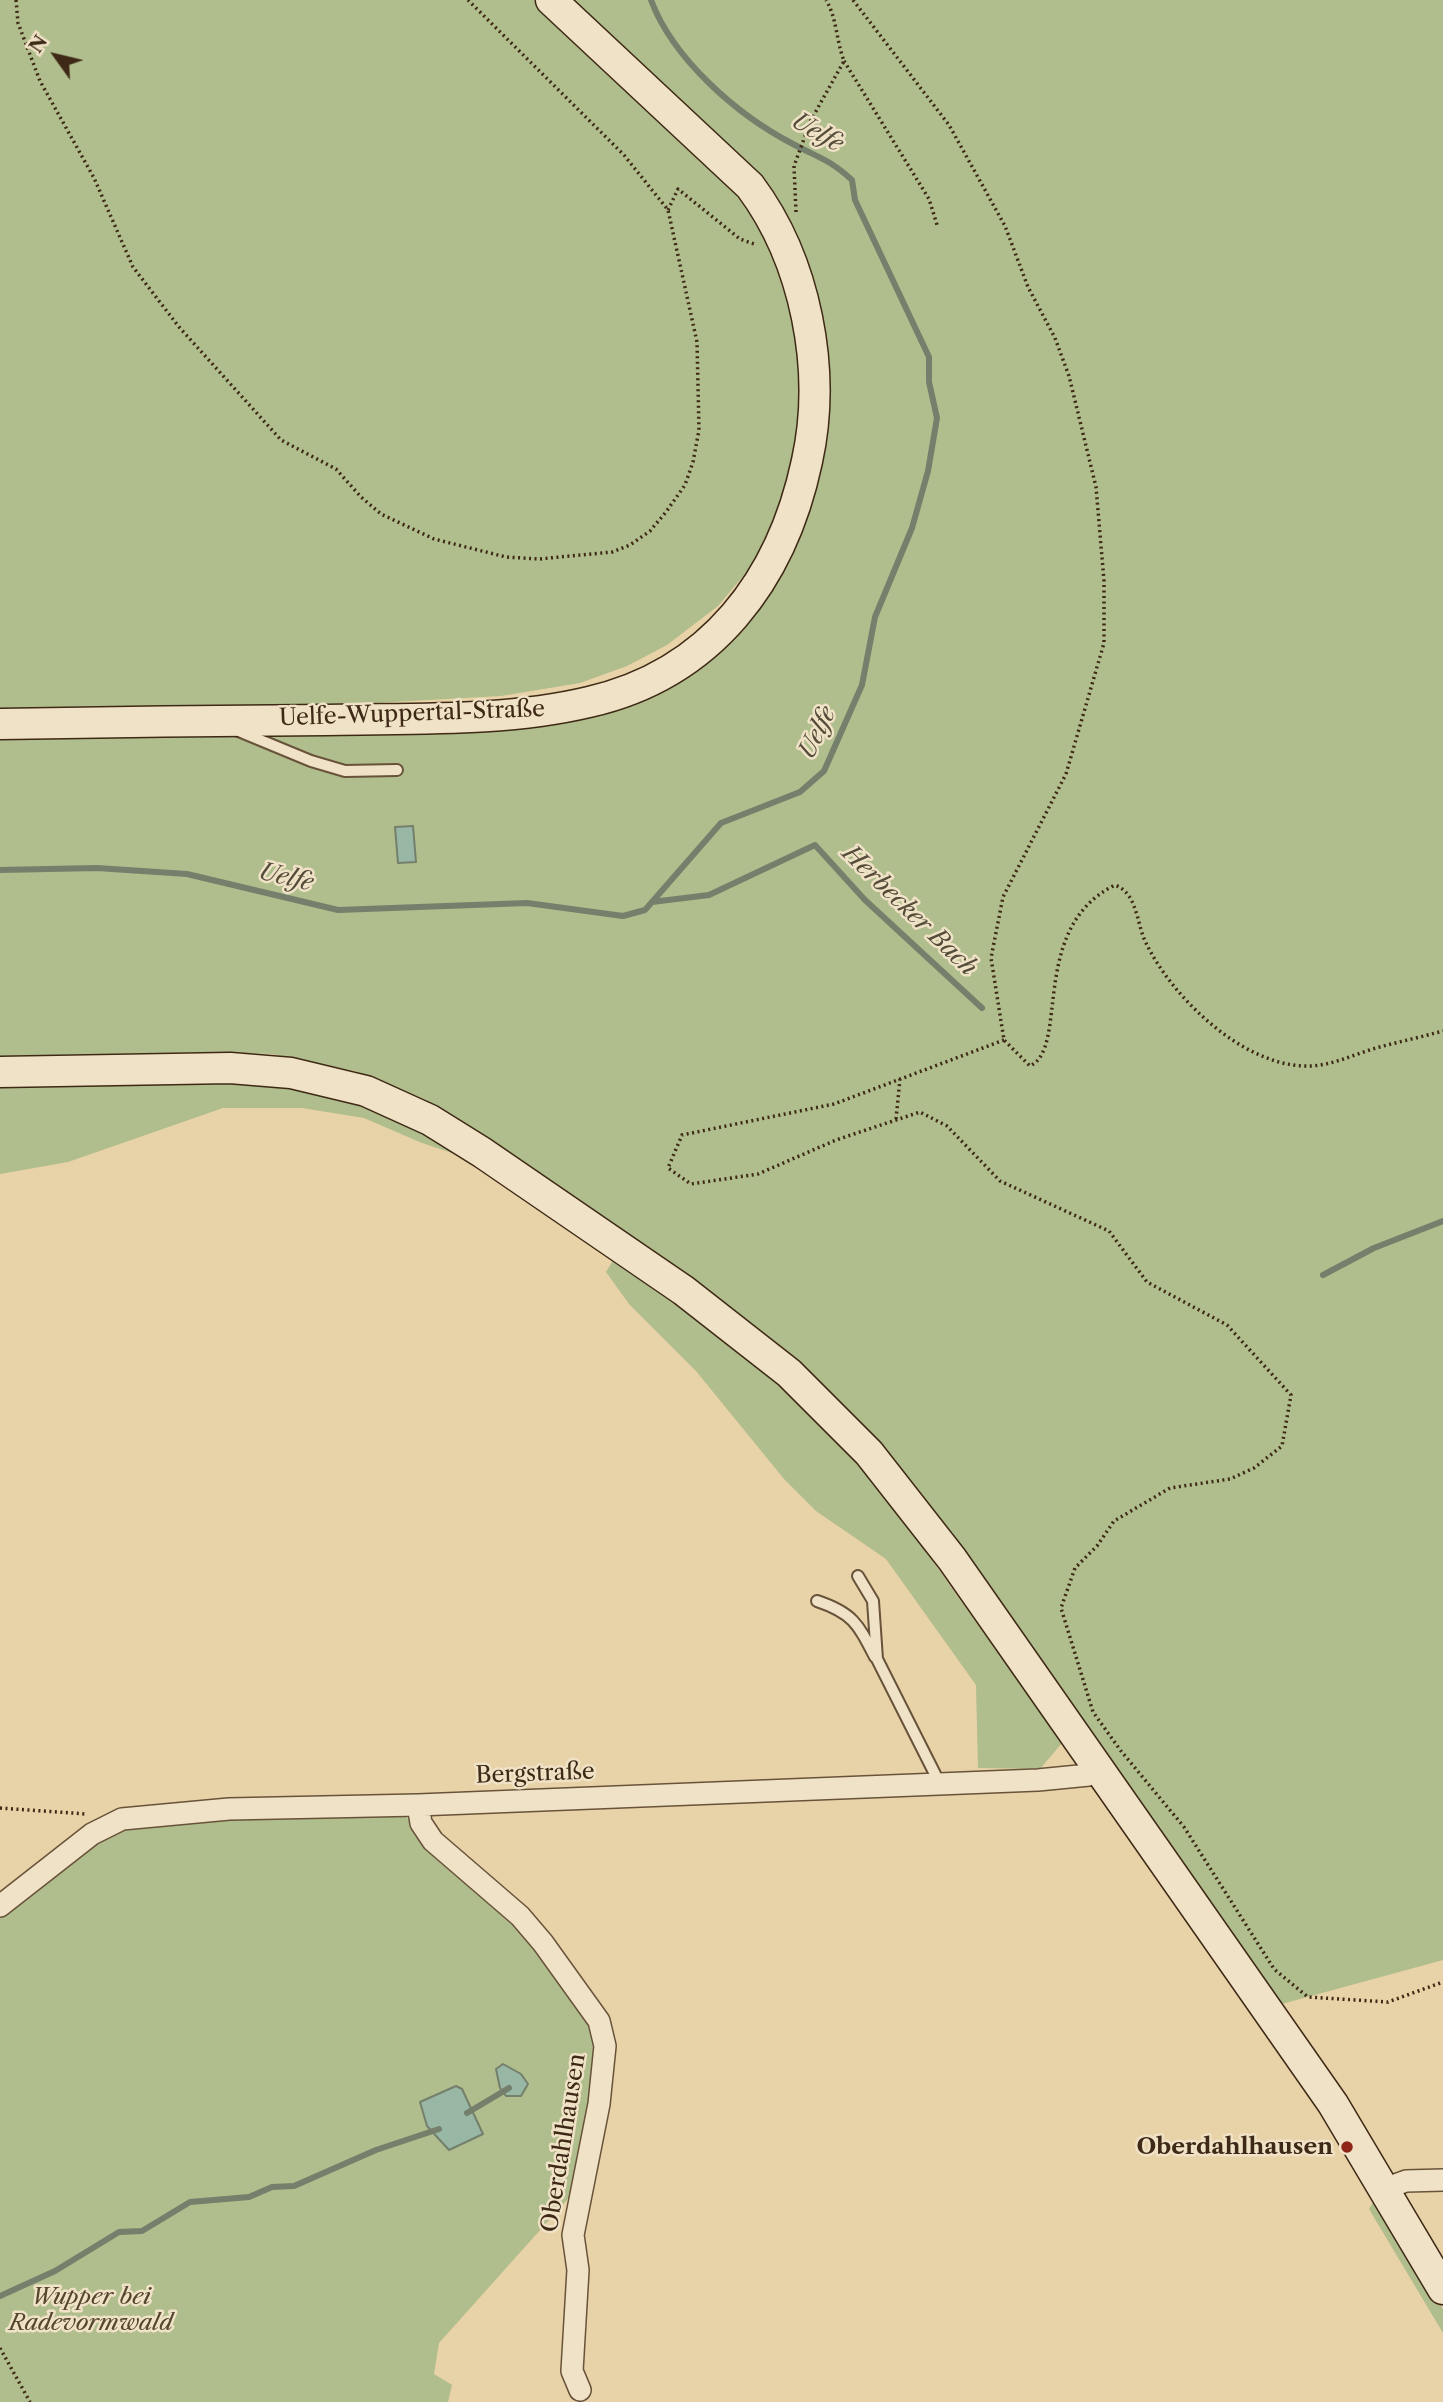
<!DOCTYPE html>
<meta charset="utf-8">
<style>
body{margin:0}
#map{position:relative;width:1443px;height:2402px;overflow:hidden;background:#e8d2a7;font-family:"Libre Caslon Text",serif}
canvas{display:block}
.north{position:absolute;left:21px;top:21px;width:70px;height:70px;-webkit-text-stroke:5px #f0e2c6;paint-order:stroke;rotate:304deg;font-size:19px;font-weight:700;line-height:28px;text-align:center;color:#3e2916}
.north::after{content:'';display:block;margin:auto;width:24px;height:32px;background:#3e2916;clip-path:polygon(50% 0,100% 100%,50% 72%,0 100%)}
</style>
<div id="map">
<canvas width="1443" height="2402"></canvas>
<div class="north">N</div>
</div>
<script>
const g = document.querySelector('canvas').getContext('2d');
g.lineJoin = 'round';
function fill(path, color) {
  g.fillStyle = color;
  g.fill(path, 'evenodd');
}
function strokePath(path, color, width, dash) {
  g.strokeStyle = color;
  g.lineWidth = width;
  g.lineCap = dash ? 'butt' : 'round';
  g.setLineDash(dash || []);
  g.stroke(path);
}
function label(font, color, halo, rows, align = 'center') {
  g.font = font + ' "Libre Caslon Text",serif';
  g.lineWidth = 5;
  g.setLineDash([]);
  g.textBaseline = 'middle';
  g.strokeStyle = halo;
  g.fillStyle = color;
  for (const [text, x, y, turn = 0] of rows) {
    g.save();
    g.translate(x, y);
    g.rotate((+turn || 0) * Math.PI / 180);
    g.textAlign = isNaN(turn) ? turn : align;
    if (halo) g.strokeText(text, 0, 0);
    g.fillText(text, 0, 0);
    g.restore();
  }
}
const green = new Path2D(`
 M 0,0 L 544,0 L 738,178 L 795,300 L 803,406 L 786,503 L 759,557 L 718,606 L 667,645 L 627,666 L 580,683 L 501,696 L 392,702 L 179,710 L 0,710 Z
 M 551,0 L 1443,0 L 1443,1960 L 1278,2005 L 797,1366 L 750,1323 L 424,1099 L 355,1071 L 272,1054 L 214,1052 L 0,1056 L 0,724 L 403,719 L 614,695 L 754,592 L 813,403 L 766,207 Z
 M 221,1078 L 338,1095 L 410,1122 L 488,1165 L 422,1143 L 364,1118 L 302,1108 L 223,1108 L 68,1162 L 0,1174 L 0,1084 Z
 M 614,1259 L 716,1330 L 814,1411 L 884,1493 L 1062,1743 L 1040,1769 L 978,1768 L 976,1685 L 886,1559 L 816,1511 L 784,1479 L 696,1371 L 629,1304 L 606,1272 Z
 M 400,1809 L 422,1837 L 518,1918 L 603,2046 L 575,2191 L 439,2343 L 434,2374 L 452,2385 L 448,2402 L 0,2402 L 0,1908 L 124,1822 Z
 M 1373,2202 L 1378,2202 L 1443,2309 L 1443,2333 L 1369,2209 Z`);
const water = new Path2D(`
 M 413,826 L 416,862 L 398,863 L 395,827 Z
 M 503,2064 L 521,2074 L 528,2084 L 521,2096 L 506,2096 L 500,2088 L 496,2069 Z
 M 456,2086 L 462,2089 L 483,2134 L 449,2150 L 427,2126 L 420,2102 Z`);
const stream = new Path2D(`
 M 0,870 L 97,868 L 187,874 L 338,910 L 527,903 L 623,916 L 645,910 L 721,823 L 800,792 L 824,771 L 862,685 L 875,617 L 912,528 L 928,471 L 937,418 L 929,382 L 929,357 L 855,200 L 852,180 C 829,159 819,158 793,144 C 737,115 673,59 651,0
 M 652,902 L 709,895 L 815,845 L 865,900 L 982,1008
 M 1323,1275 L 1374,1248 L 1443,1221
 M 467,2113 L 509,2088
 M 0,2296 L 55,2271 L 119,2232 L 142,2231 L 190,2202 L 249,2197 L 272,2187 L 294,2186 L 376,2150 L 439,2129`);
const path = new Path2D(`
 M 16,0 L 18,23 L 40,81 L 94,178 L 133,267 L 179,327 L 281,440 L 336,469 L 361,497 L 381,514 L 434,539 L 506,557 L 539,559 L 612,552 L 630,545 L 650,531 L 666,512 L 685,485 L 693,462 L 699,430 L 697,342 L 668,210 L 624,155 L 468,0
 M 853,0 L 949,125 L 1005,226 L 1028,287 L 1055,338 L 1069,376 L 1096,487 L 1104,581 L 1104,643 L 1066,774 L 1003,897 L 991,958 L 1004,1040 L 1030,1066 C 1070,1047 1028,928 1115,885 C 1138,894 1136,923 1146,943 C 1172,997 1241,1064 1304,1066 C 1329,1067 1352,1055 1376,1048 C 1398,1042 1421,1037 1443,1031
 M 844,61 L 929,199 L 938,228
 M 668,210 L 678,189 L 740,239 L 757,245
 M 796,212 L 794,166 L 811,120 L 844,61 C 836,40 837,18 826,0
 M 1004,1040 L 834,1104 L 682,1135 L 668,1168 L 691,1184 L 758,1174 L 836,1140 L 920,1112 L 947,1126 L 1000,1181 L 1109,1231 L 1147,1282 L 1227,1325 L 1291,1395 L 1282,1446 L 1254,1468 L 1230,1479 L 1170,1488 L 1114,1521 L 1097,1546 L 1075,1568 L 1061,1608 L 1093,1712 L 1121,1751 L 1184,1827 L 1274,1969 L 1308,1997 L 1388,2002 L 1443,1982
 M 896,1119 L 900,1079
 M 0,1808 L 86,1814
 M 0,2348 L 30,2402`);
const lane = new Path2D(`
 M 236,730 L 311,761 L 345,771 L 397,770
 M 858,1576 L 873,1601 L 877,1659 L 940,1784
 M 817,1601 C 853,1613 858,1624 875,1657`);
const street = new Path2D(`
 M 418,1805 L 421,1823 L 433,1841 L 520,1916 L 543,1943 L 599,2021 L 605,2046 L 599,2104 L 573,2235 L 578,2270 L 572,2371 L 580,2390
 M 0,1906 L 92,1834 L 122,1819 L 229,1809 L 418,1805 L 1038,1780 L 1089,1775 L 1100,1771
 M 1384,2189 L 1406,2181 L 1443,2180`);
const secondary = new Path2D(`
 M 0,724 C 109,722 217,721 326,720 C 412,718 505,722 589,702 C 712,674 782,579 807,461 C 827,370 806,261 750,186 L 551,0
 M 0,1072 L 230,1068 L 291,1073 L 366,1091 L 430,1120 L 483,1153 L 683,1290 L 789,1373 L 869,1453 L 952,1559 L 1333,2104 L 1443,2289`);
const markers = [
 [1347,2147,7,"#8f2418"]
];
const streetNames = [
 ["Uelfe-Wuppertal-Straße",412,714,-2],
 ["Bergstraße",535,1774,-2],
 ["Oberdahlhausen",564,2143,-81]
];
const poiNames = [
 ["Oberdahlhausen",1333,2147]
];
const parkNames = [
 ["Wupper bei",91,2297],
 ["Radevormwald",91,2323]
];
const waterNames = [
 ["Uelfe",817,133,30],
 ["Uelfe",818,733,-64],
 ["Uelfe",286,878,13],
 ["Herbecker Bach",909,911,44]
];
fill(green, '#b0bd8c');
fill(water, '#98b8a5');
strokePath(water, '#747f6c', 2);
strokePath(stream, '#747f6c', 6);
strokePath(lane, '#68533a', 14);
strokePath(street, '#68533a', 24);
strokePath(secondary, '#3e2916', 33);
strokePath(path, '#3e2916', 3.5, [2, 3.5]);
strokePath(lane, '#f0e2c6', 10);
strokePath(street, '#f0e2c6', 21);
strokePath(secondary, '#f0e2c6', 30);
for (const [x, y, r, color] of markers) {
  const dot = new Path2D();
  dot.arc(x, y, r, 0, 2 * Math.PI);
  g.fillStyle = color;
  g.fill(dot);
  strokePath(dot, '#f0e2c6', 2.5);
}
label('23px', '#3e2916', '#f0e2c6', streetNames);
label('bold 23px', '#3e2916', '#f0e2c6', poiNames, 'right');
label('italic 23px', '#55472e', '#f0e2c6', parkNames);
label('italic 24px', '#544d3a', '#f0e2c6', waterNames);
</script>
